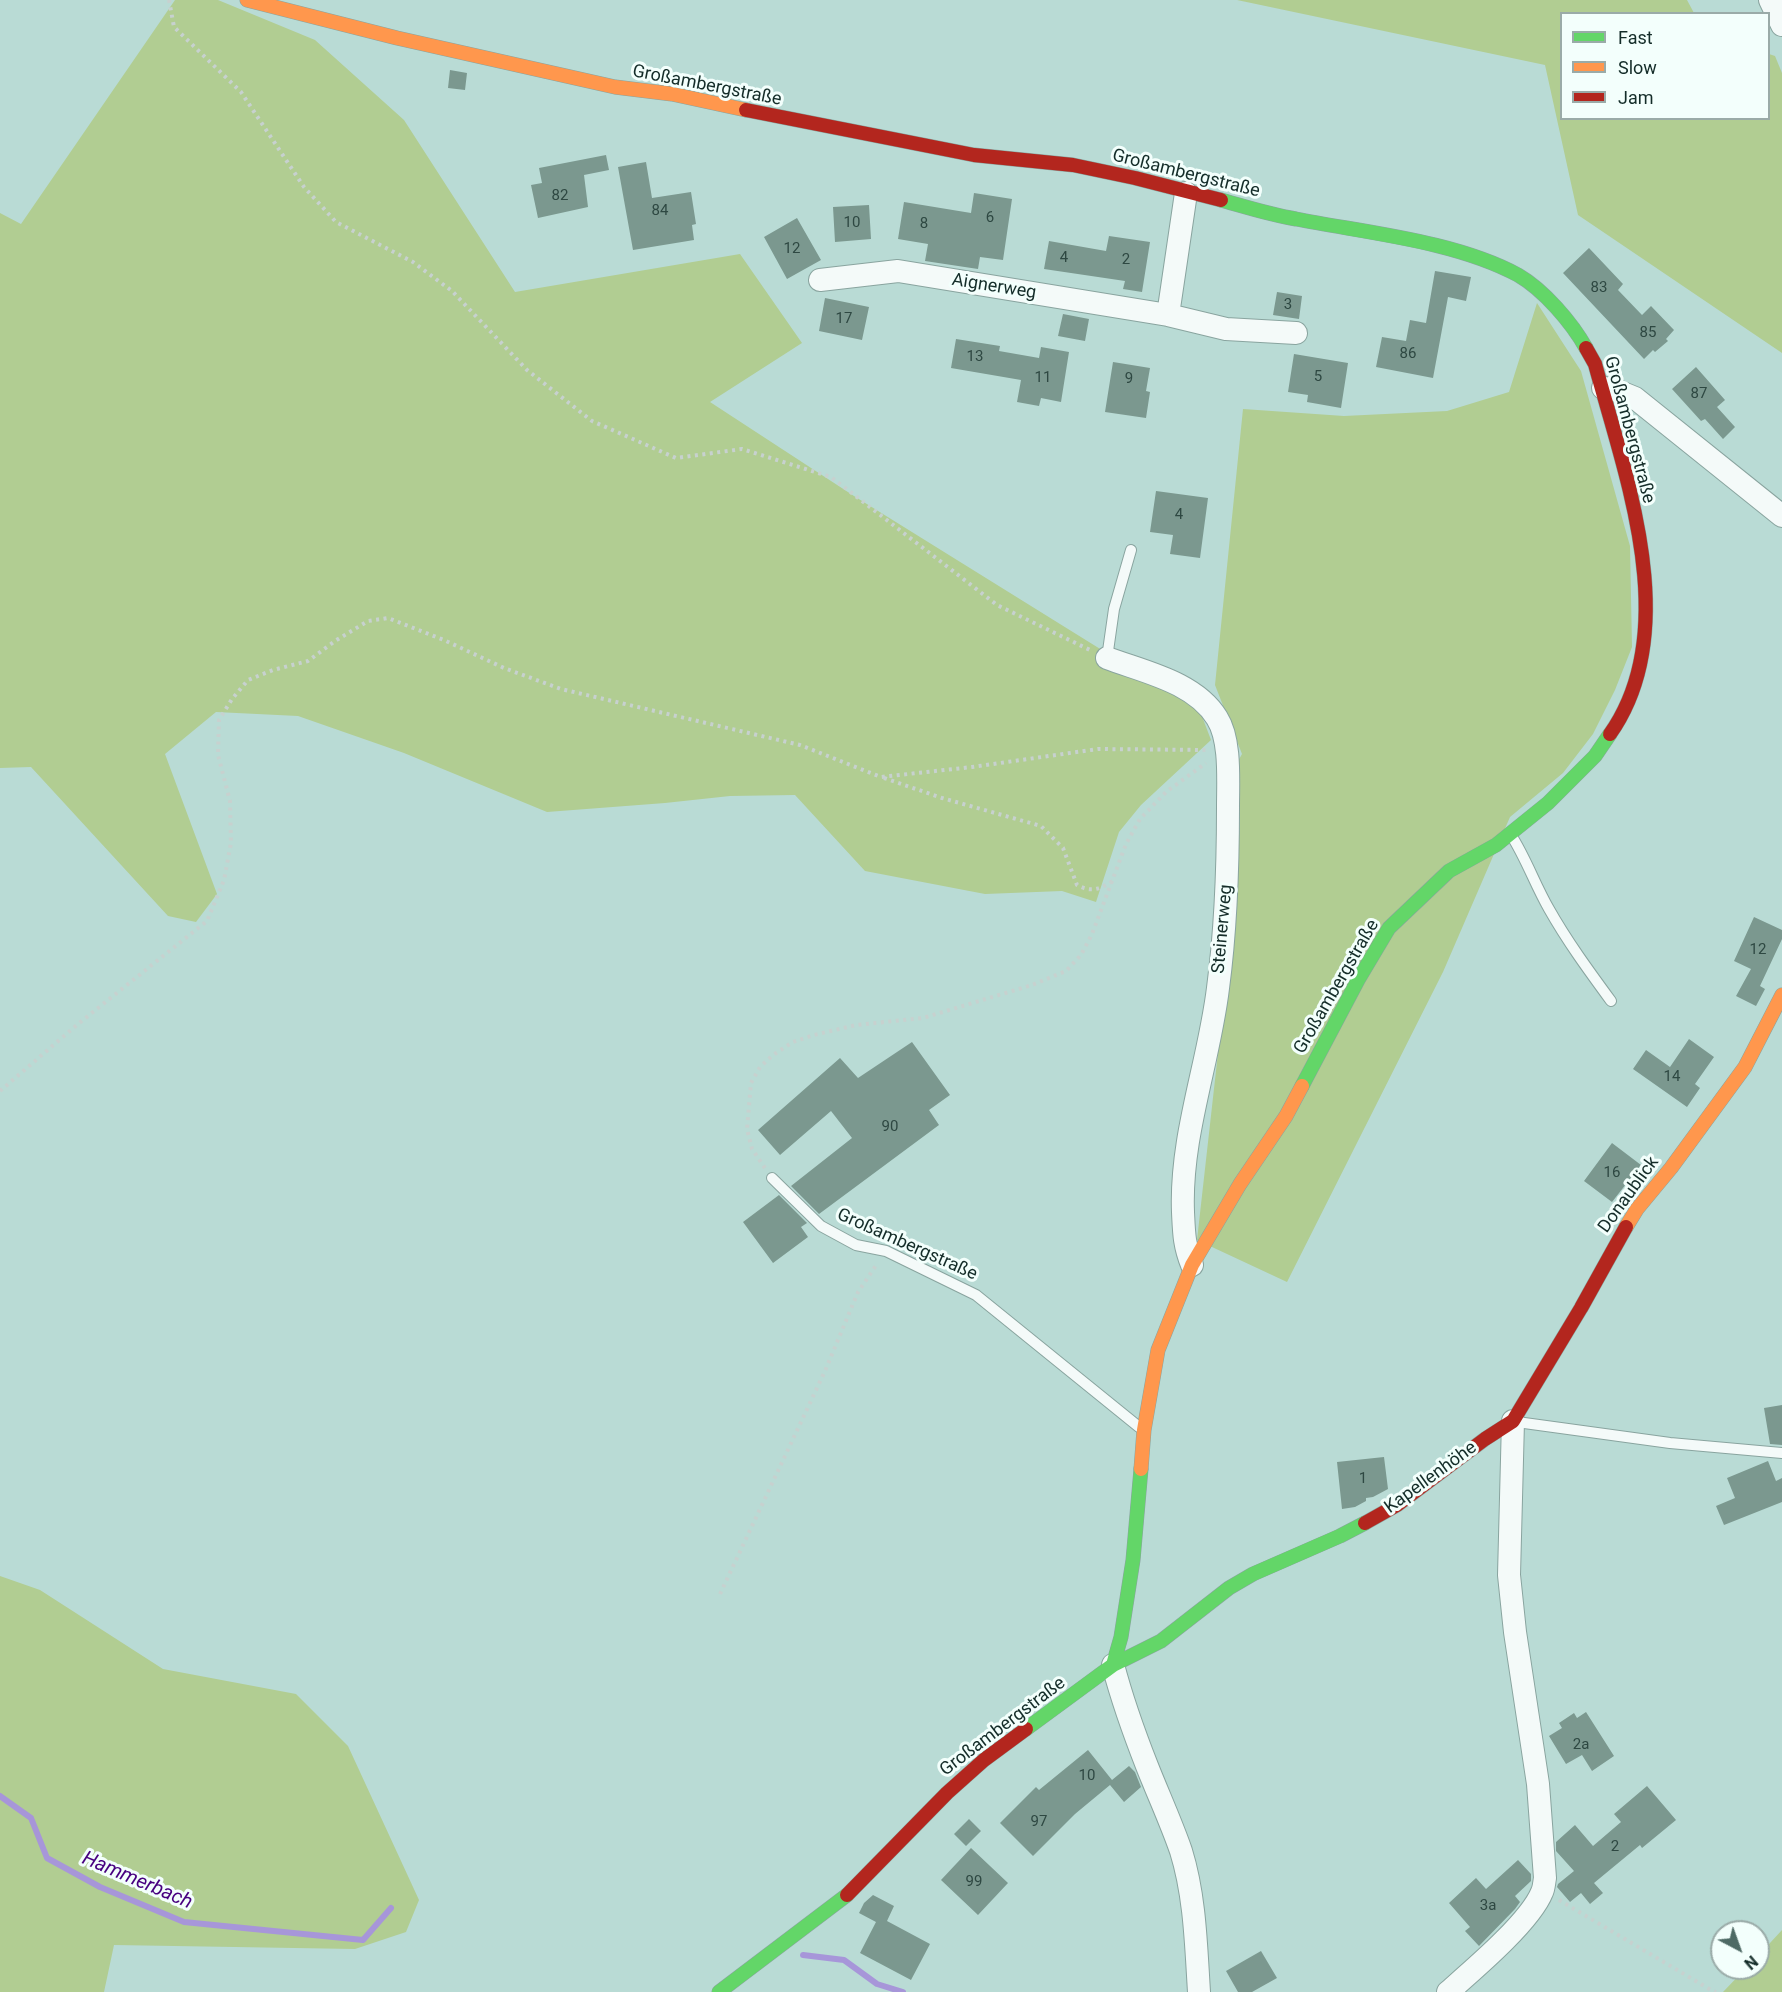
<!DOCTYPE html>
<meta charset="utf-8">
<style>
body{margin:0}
#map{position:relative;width:1782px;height:1992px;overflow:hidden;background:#b9dbd5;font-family:Roboto,sans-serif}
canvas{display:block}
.legend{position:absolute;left:1560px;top:12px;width:210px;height:108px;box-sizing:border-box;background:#f3fffc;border:2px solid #9aaba8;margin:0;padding:8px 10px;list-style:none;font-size:18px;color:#142d29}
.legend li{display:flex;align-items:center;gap:12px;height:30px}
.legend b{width:30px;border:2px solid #9aaba8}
.north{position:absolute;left:1710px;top:1920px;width:60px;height:60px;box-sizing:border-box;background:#f3fffc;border:2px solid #9aaba8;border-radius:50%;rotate:139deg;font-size:16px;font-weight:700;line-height:24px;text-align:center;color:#142d29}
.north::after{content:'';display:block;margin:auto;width:21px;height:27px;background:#4e6a65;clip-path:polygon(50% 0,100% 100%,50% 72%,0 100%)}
</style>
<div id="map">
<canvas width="1782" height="1992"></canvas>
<ul class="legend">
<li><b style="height:8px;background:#63d668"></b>Fast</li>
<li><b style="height:8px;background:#ff974d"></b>Slow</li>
<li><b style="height:8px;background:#b3261e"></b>Jam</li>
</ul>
<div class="north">N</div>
</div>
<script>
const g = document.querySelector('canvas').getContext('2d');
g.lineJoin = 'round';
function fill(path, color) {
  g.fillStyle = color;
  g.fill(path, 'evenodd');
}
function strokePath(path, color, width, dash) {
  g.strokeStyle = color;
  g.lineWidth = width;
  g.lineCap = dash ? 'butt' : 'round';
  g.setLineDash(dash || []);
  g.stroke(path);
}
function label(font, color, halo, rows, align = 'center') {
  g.font = font + ' Roboto,sans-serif';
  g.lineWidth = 6;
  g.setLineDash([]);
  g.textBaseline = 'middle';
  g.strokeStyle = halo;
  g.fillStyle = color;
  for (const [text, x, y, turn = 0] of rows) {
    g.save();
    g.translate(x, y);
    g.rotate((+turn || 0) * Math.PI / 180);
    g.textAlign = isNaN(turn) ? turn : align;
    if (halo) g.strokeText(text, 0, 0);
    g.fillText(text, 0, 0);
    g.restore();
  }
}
const green = new Path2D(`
 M 175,0 L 218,0 L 315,40 L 404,120 L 515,292 L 740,254 L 802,343 L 710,402 L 854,496 L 1200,711 L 1211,740 L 1141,805 L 1119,832 L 1096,902 L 1062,891 L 985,894 L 865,871 L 795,795 L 730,796 L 665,803 L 547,812 L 404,753 L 298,716 L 216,712 L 165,754 L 217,894 L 196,922 L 168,916 L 31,767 L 0,768 L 0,213 L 21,224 Z
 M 1237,0 L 1687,0 L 1694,13 L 1562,14 L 1562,118 L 1768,118 L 1769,54 L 1775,56 L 1782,73 L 1782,353 L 1578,215 L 1545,65 Z
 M 1537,303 L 1581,371 L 1630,546 L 1632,647 L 1615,690 L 1593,734 L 1563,773 L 1510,817 L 1443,972 L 1287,1282 L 1197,1240 L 1237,884 L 1240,821 L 1237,763 L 1242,754 L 1215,685 L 1243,409 L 1344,416 L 1447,411 L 1509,392 Z
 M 0,1576 L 40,1590 L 163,1669 L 296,1694 L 348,1746 L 419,1900 L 406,1932 L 355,1949 L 114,1945 L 104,1992 L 0,1992 Z
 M 1782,1930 L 1782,1992 L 1723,1992 L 1746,1968 L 1758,1968 L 1758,1956 Z`);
const stream = new Path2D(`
 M 0,1796 L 31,1818 L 47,1858 L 100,1887 L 184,1922 L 363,1940 L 391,1908
 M 803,1955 L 844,1960 L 877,1984 L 903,1992`);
const building = new Path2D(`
 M 450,70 L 467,73 L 465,90 L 448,88 Z
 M 606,155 L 609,170 L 584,175 L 588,207 L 538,218 L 531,185 L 542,183 L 539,168 Z
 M 646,162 L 652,198 L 691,192 L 696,224 L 692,225 L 694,240 L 633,250 L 618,167 Z
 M 974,193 L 1012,199 L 1003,260 L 980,257 L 978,269 L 925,261 L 928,244 L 898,239 L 904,202 L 971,213 Z
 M 869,205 L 871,239 L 835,242 L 833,207 Z
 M 797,218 L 821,260 L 787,279 L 764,237 Z
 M 1109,236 L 1150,242 L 1142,292 L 1123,289 L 1125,281 L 1044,269 L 1049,241 L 1106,251 Z
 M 1589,248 L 1623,284 L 1618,290 L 1642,315 L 1651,306 L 1674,330 L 1666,339 L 1668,341 L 1655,352 L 1653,350 L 1644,359 L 1563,273 Z
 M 1435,271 L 1471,277 L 1466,301 L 1448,297 L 1433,378 L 1376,367 L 1382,337 L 1406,341 L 1410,320 L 1426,323 Z
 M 1277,292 L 1302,296 L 1299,319 L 1273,315 Z
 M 825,298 L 869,307 L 862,340 L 819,331 Z
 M 1063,314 L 1089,319 L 1085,341 L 1058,336 Z
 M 956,339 L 1000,346 L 999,351 L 1039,358 L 1041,347 L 1069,352 L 1061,402 L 1041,398 L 1039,406 L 1017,402 L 1021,380 L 951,368 Z
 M 1294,354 L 1348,363 L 1341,408 L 1307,402 L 1308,395 L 1288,392 Z
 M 1113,362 L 1150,368 L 1146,391 L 1150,392 L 1146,418 L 1105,412 Z
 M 1696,367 L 1725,400 L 1717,407 L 1735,427 L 1723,439 L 1705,419 L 1701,421 L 1672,389 Z
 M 1156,491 L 1208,498 L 1200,558 L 1170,554 L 1173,535 L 1150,532 Z
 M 1754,917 L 1782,930 L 1782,939 L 1760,986 L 1765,989 L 1756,1006 L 1736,996 L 1751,969 L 1734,961 Z
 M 1689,1039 L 1714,1057 L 1695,1084 L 1700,1088 L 1687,1107 L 1633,1069 L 1646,1050 L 1670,1067 Z
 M 912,1042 L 950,1095 L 929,1110 L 939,1125 L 819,1214 L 791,1186 L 852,1138 L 831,1111 L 780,1155 L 758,1130 L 840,1058 L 858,1078 Z
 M 1612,1143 L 1641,1165 L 1612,1202 L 1584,1181 Z
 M 779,1195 L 807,1223 L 801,1227 L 808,1237 L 773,1263 L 743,1222 Z
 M 1782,1405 L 1782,1445 L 1770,1444 L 1764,1408 Z
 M 1384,1457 L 1388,1489 L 1373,1497 L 1366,1498 L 1366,1501 L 1355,1507 L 1342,1509 L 1337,1462 Z
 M 1768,1461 L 1776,1481 L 1782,1478 L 1782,1502 L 1724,1525 L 1716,1506 L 1735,1498 L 1727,1478 Z
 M 1586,1712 L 1614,1756 L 1592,1771 L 1582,1755 L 1566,1764 L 1549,1736 L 1562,1728 L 1559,1723 L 1574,1713 L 1577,1718 Z
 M 1088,1750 L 1112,1780 L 1129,1766 L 1135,1772 L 1141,1787 L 1124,1802 L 1110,1785 L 1075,1814 L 1033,1856 L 1000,1823 L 1036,1787 L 1039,1790 Z
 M 1647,1786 L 1676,1820 L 1642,1848 L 1640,1845 L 1594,1883 L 1603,1893 L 1590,1904 L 1581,1893 L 1570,1902 L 1557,1887 L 1558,1884 L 1574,1871 L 1556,1851 L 1556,1842 L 1575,1825 L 1593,1846 L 1621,1822 L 1614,1814 Z
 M 969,1819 L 981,1831 L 966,1846 L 954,1834 Z
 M 971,1848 L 1008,1883 L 978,1915 L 941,1880 Z
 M 1518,1860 L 1531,1874 L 1531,1881 L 1515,1896 L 1520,1902 L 1515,1909 L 1479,1946 L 1465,1931 L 1470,1927 L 1449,1903 L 1476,1878 L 1486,1889 Z
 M 873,1895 L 894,1906 L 887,1921 L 930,1944 L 911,1980 L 860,1953 L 876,1922 L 859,1913 L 864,1903 Z
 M 1261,1951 L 1277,1978 L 1252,1992 L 1238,1992 L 1226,1971 Z`);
const path = new Path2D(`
 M 169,0 L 174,27 L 241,92 L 304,187 L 336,222 L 413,262 L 452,291 L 527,370 L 592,421 L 676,458 L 742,449 L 831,477 L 997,605 L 1090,650
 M 884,778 L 942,798 L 1041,826 L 1063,848 L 1077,885 C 1092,893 1099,889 1113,881
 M 0,1091 L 78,1024 L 207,921 L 224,880 L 231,843 L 230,801 L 218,755 L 219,720 L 232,699 L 248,680 L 273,670 L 308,661 L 335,641 L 368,621 L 388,618 L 444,640 L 504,668 L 561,689 L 800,745 L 881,777 L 972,767 L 1098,749 L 1206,750
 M 765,1168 L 752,1149 L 747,1129 L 751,1083 L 760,1067 L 773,1055 L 793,1042 L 814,1035 L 856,1025 L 923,1018 L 1032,985 L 1066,971 L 1081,955 L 1092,934 L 1126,844 L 1140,819 L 1166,792 L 1206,763
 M 720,1594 L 825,1371 L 858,1292 L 877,1264
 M 1559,1900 L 1711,1990 L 1716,1992`);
const lane = new Path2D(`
 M 1107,658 L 1114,609 L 1131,550
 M 1511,835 C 1526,858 1535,885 1549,909 C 1567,941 1589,971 1611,1001
 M 772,1178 L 821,1226 L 856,1245 L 886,1251 L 976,1295 L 1139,1427
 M 1517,1422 L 1670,1443 L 1782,1453`);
const street = new Path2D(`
 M 1770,0 L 1782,25
 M 820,280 L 898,271 L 1168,315 L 1226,329 L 1296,333
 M 1168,315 L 1186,193
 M 1603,388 L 1613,389 L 1635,398 L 1782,516
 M 1107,658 C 1144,672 1195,682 1217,718 C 1231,740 1228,780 1228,807 C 1228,867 1226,928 1218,988 C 1209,1063 1180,1136 1183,1212 C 1184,1233 1184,1245 1192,1265
 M 1113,1665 C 1122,1699 1134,1733 1147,1766 C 1158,1794 1171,1822 1181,1851 C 1195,1896 1196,1945 1199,1992
 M 1448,1992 C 1473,1970 1530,1922 1542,1892 C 1544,1888 1544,1883 1545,1878 L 1538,1784 L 1515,1632 L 1509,1575 L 1513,1421`);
const fast = new Path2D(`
 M 1221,200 C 1246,207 1271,215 1296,219 C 1367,233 1455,241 1518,275 C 1544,290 1572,323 1586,348
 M 1302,1086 L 1358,980 L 1389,928 L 1449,871 L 1496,845 L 1548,803 L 1595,756 L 1610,734
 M 1113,1665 L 1161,1641 L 1229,1588 L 1253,1574 L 1340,1536 L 1365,1523
 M 1026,1729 L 1113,1665 L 1121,1637 L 1133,1560 L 1141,1469
 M 719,1992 L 847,1895`);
const slow = new Path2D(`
 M 247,0 L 397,38 L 615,87 L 672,94 L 746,110
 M 1626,1227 L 1637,1209 L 1671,1168 L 1745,1067 L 1782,995
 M 1141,1469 L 1144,1430 L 1158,1350 L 1192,1265 L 1240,1184 L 1286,1116 L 1302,1086`);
const jam = new Path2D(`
 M 746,110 L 974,155 L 1073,165 L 1135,178 L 1221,200
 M 1586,348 L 1595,364 C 1625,475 1684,629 1610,734
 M 1365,1523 L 1397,1505 L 1485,1439 L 1513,1421 L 1581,1308 L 1626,1227
 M 847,1895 L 947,1793 L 984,1760 L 1026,1729`);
const numberNames = [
 ["82",560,196],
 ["84",660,211],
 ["6",990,218],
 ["10",852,223],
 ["8",924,224],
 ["12",792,249],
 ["4",1064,258],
 ["2",1126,260],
 ["83",1599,288],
 ["3",1288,305],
 ["17",844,319],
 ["85",1648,333],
 ["86",1408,354],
 ["13",975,357],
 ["5",1318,377],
 ["11",1043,378],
 ["9",1129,379],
 ["87",1699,394],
 ["4",1179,515],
 ["12",1758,950],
 ["14",1672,1077],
 ["90",890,1127],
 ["16",1612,1173],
 ["1",1363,1479],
 ["2a",1581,1745],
 ["10",1087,1776],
 ["97",1039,1822],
 ["2",1615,1847],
 ["99",974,1882],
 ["3a",1488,1906]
];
const streetNames = [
 ["Großambergstraße",707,86,11],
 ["Großambergstraße",1186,174,14],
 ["Aignerweg",994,287,9],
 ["Großambergstraße",1629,430,75],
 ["Steinerweg",1223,929,-85],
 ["Großambergstraße",1337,987,-60],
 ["Donaublick",1629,1195,-54],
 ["Großambergstraße",907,1245,24],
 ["Kapellenhöhe",1431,1478,-36],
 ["Großambergstraße",1003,1727,-37]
];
const waterNames = [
 ["Hammerbach",137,1881,23]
];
fill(green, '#b1cd92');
strokePath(stream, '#a796d9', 6);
fill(building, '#7b988f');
strokePath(lane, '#89a49f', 12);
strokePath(street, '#89a49f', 24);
strokePath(fast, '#89a49f', 15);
strokePath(slow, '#89a49f', 15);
strokePath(jam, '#89a49f', 15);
strokePath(path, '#c7d1cf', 4, [3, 4.5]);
strokePath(lane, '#f4faf9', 10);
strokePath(street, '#f4faf9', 22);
strokePath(fast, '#63d668', 14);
strokePath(slow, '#ff974d', 14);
strokePath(jam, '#b3261e', 14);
label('15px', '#2e4842', null, numberNames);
label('18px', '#142d29', '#f3fffc', streetNames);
label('italic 20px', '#47007f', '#f3fffc', waterNames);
</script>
